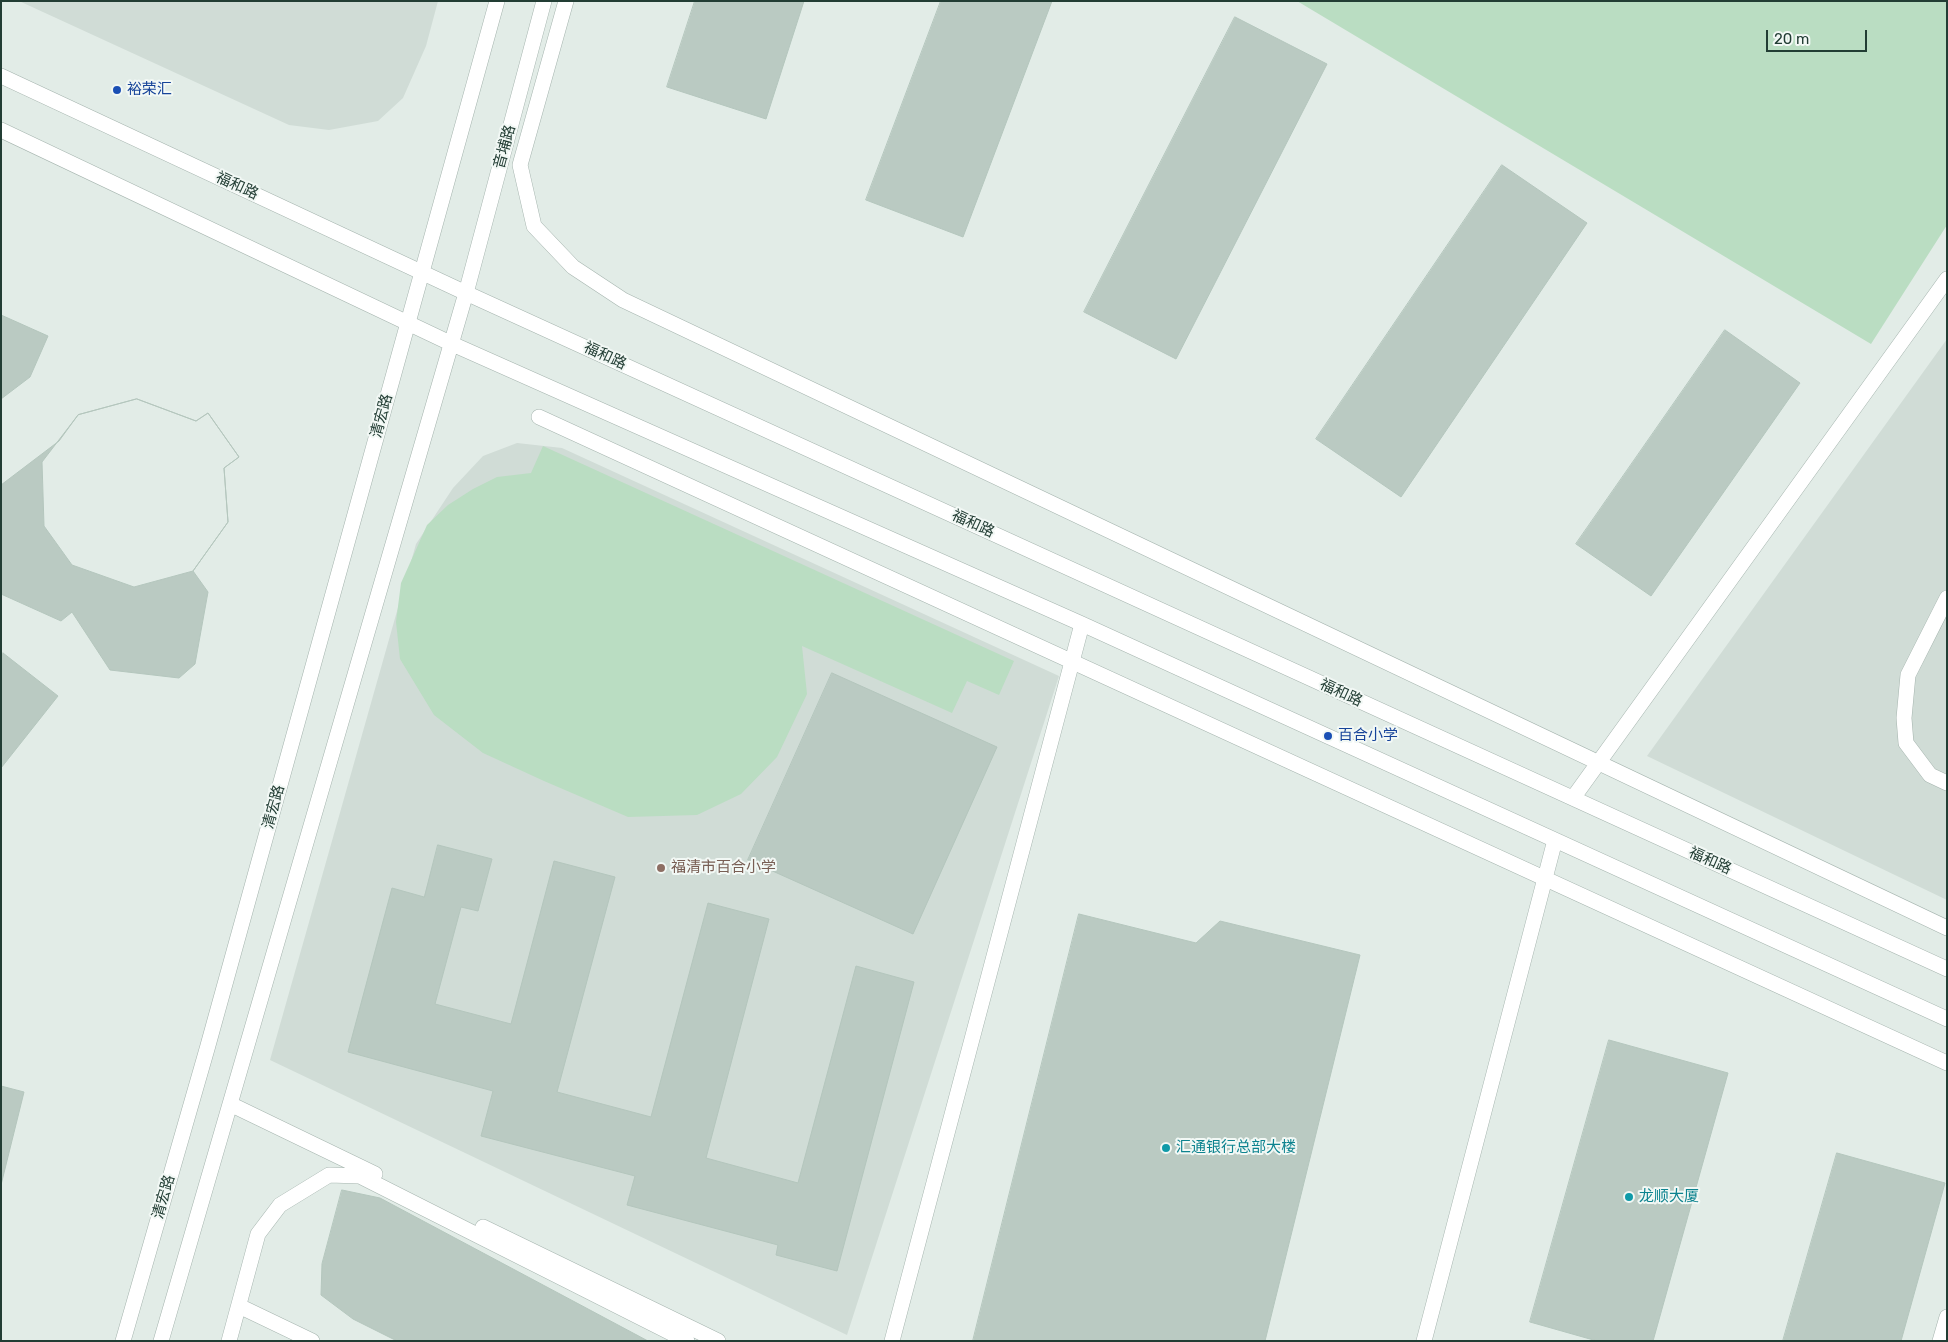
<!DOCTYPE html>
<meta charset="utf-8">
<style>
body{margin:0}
#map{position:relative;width:1948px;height:1342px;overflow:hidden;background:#e2ece7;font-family:Rubik,sans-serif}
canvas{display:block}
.frame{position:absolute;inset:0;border:2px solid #223d34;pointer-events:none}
.scale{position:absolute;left:1766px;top:30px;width:101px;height:22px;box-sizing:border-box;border:2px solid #223d34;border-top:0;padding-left:6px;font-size:15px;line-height:18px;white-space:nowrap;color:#223d34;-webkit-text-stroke:4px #f2f8f5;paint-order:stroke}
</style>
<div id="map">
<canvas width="1948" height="1342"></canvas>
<div class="frame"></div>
<div class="scale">20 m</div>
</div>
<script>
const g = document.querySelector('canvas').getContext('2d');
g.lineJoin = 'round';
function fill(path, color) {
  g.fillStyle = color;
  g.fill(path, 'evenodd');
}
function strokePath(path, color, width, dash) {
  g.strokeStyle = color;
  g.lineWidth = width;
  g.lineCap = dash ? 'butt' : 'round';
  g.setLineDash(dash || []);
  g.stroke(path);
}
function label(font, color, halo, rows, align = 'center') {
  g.font = font + ' Rubik,"Noto Sans SC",sans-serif';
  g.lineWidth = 4;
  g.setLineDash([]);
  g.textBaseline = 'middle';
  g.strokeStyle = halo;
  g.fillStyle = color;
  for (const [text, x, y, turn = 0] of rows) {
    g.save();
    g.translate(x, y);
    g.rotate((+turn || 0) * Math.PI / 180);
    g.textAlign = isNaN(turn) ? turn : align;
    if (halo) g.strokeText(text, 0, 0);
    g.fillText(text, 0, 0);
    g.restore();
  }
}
const built = new Path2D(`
 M 19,1 L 438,1 L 426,46 L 403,98 L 378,121 L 329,130 L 289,125 Z
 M 1947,339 L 1947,900 L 1647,756 Z
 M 517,443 L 562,448 L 1059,676 L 847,1335 L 270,1060 L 416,544 L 453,488 L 483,456 Z`);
const green = new Path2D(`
 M 1297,1 L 1947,1 L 1947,225 L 1871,344 Z
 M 543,446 L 1014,661 L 999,695 L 967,681 L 952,713 L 802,646 L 807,694 L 777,757 L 741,794 L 697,815 L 628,817 L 544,781 L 483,753 L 434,715 L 400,659 L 396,622 L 401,583 L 427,525 L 448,505 L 473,489 L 497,477 L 531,473 Z`);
const building = new Path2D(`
 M 695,1 L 804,1 L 766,119 L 667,87 Z
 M 941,1 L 1052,1 L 963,237 L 866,200 Z
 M 1235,17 L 1327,64 L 1176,359 L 1084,312 Z
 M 1502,165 L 1587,223 L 1401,497 L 1316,439 Z
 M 1,315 L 48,336 L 30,377 L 1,399 Z
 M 1725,330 L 1800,383 L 1651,596 L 1576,544 Z
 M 137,399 L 196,421 L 208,413 L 239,457 L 224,468 L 228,522 L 193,571 L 134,587 L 72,565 L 44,526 L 42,462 L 78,415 Z
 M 137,399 L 196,421 L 208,413 L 239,457 L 224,468 L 228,522 L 193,571 L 208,592 L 195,664 L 179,678 L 110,670 L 72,612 L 61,621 L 1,594 L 1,485 L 59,441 L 78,415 Z
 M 3,653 L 58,696 L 1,768 L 1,655 Z
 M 832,673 L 997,747 L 913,934 L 748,860 Z
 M 438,845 L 492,859 L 478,911 L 461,907 L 435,1004 L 511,1024 L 554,861 L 615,877 L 557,1092 L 651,1117 L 708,903 L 769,919 L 706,1158 L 798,1183 L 856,966 L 914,982 L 837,1271 L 776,1255 L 778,1245 L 627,1205 L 635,1176 L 481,1136 L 493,1091 L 348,1052 L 392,888 L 424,897 Z
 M 1079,914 L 1196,943 L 1220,921 L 1360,955 L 1265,1341 L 973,1341 Z
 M 1609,1040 L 1728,1073 L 1653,1341 L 1597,1341 L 1530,1322 Z
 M 1,1086 L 24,1092 L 1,1185 Z
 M 1837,1153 L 1945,1183 L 1901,1341 L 1783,1341 Z
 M 342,1190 L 380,1198 L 648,1341 L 397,1341 L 353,1319 L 321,1295 L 322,1264 Z`);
const minor = new Path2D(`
 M 566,1 L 520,165 L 534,226 L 573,267 L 623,300 L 1947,928
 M 1,76 L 466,293 L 1947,969
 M 1,130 L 450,343 L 1082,624 L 1947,1019
 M 539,417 L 1947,1063
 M 1947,598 L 1908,675 L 1904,718 L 1906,743 L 1930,775 L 1947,783
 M 1573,798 L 1947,279
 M 230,1104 L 375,1174
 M 483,1227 L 718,1341
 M 239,1306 L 312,1341
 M 123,1341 L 207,1049 L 497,1
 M 161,1341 L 466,293 L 544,1
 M 229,1341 L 258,1234 L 280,1205 L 329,1175 L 360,1176 L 687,1341
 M 892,1341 L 1082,624
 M 1424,1341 L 1555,840
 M 1940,1341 L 1947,1317`);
const markers = [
 [117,90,5,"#1a4fb4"],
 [1328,736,5,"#1a4fb4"],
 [661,868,5,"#8d6e63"],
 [1166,1148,5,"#0f9aa8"],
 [1629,1197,5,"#0f9aa8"]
];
const transitNames = [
 ["裕荣汇",127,90],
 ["百合小学",1338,736]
];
const streetNames = [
 ["音埔路",505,147,-75],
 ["福和路",237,186,25],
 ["福和路",605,356,25],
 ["清宏路",382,416,-75],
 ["福和路",973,524,25],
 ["福和路",1341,693,25],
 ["清宏路",274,807,-75],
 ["福和路",1710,861,24],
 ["清宏路",164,1197,-74]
];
const educationNames = [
 ["福清市百合小学",671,868]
];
const cultureNames = [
 ["汇通银行总部大楼",1176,1148],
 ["龙顺大厦",1639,1197]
];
fill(built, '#d0dcd6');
fill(green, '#baddc2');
fill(building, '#bacac2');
strokePath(building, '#b4c6bd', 1);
strokePath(minor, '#a5b4ae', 16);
strokePath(minor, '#fff', 15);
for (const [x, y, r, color] of markers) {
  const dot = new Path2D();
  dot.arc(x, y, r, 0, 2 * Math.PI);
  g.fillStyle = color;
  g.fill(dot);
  strokePath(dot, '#f2f8f5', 2);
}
label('15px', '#164399', '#f2f8f5', transitNames, 'left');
label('15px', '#223d34', '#f2f8f5', streetNames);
label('15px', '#785e54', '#f2f8f5', educationNames, 'left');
label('15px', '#0d838f', '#f2f8f5', cultureNames, 'left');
</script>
